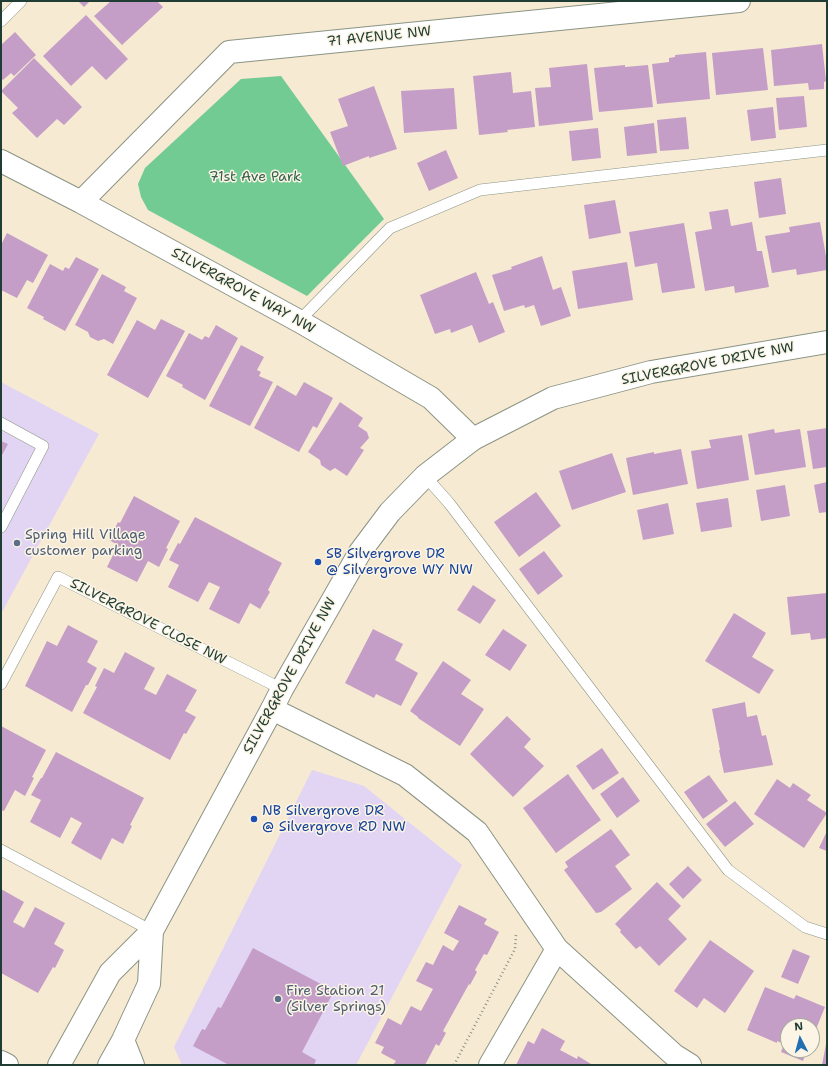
<!DOCTYPE html>
<style>
body{margin:0}
#map{position:relative;width:828px;height:1066px;overflow:hidden;background:#f7ead3;font-family:"Shantell Sans",sans-serif}
canvas{display:block}
.frame{position:absolute;inset:0;border:2px solid #1f3d34;pointer-events:none}
.north{position:absolute;left:780px;top:1018px;width:40px;height:40px;box-sizing:border-box;background:#fcf5e5;border:1px solid #a4ab9e;border-radius:50%;rotate:354deg;font-size:11px;font-weight:700;line-height:16px;text-align:center;color:#1f3d34}
.north::after{content:'';display:block;margin:auto;width:14px;height:18px;background:#1f6fb2;clip-path:polygon(50% 0,100% 100%,50% 72%,0 100%)}
</style>
<div id="map">
<canvas width="828" height="1066"></canvas>
<div class="frame"></div>
<div class="north">N</div>
</div>
<script>
const g = document.querySelector('canvas').getContext('2d');
g.lineJoin = 'round';
function fill(path, color) {
  g.fillStyle = color;
  g.fill(path, 'evenodd');
}
function strokePath(path, color, width, dash) {
  g.strokeStyle = color;
  g.lineWidth = width;
  g.lineCap = dash ? 'butt' : 'round';
  g.setLineDash(dash || []);
  g.stroke(path);
}
function label(font, color, halo, rows, align = 'center') {
  g.font = font + ' "Shantell Sans",sans-serif';
  g.lineWidth = 3;
  g.setLineDash([]);
  g.textBaseline = 'middle';
  g.strokeStyle = halo;
  g.fillStyle = color;
  for (const [text, x, y, turn = 0] of rows) {
    g.save();
    g.translate(x, y);
    g.rotate((+turn || 0) * Math.PI / 180);
    g.textAlign = isNaN(turn) ? turn : align;
    if (halo) g.strokeText(text, 0, 0);
    g.fillText(text, 0, 0);
    g.restore();
  }
}
const built = new Path2D(`
 M 1,382 L 99,434 L 1,614 Z
 M 312,770 L 364,786 L 462,865 L 356,1065 L 182,1065 L 174,1047 Z`);
const green = new Path2D(`
 M 281,76 L 384,219 L 307,296 L 148,210 L 141,197 L 138,184 L 145,168 L 241,79 Z`);
const building = new Path2D(`
 M 78,1 L 90,1 L 84,7 Z
 M 111,1 L 157,1 L 163,7 L 122,45 L 94,16 Z
 M 86,15 L 128,59 L 106,80 L 92,66 L 71,86 L 43,56 Z
 M 15,32 L 36,55 L 14,76 L 11,73 L 3,80 L 1,78 L 1,45 Z
 M 822,44 L 826,81 L 824,82 L 824,89 L 809,90 L 808,83 L 774,86 L 771,50 Z
 M 763,48 L 768,90 L 716,95 L 712,53 Z
 M 706,52 L 710,99 L 657,104 L 652,64 L 669,62 L 669,58 L 675,57 L 675,55 Z
 M 34,58 L 82,107 L 64,125 L 57,119 L 37,138 L 12,113 L 18,108 L 1,91 Z
 M 587,64 L 593,120 L 539,126 L 535,88 L 551,87 L 549,68 Z
 M 625,65 L 625,67 L 648,65 L 653,107 L 599,112 L 594,68 Z
 M 511,72 L 513,93 L 531,91 L 535,127 L 507,130 L 508,132 L 479,135 L 473,76 Z
 M 374,86 L 397,149 L 369,158 L 369,156 L 343,166 L 330,132 L 348,126 L 338,99 Z
 M 454,88 L 457,129 L 404,133 L 401,91 Z
 M 804,96 L 807,127 L 779,130 L 776,98 Z
 M 773,107 L 776,138 L 751,141 L 747,110 Z
 M 686,117 L 689,149 L 660,151 L 657,120 Z
 M 654,123 L 657,153 L 627,156 L 624,127 Z
 M 598,128 L 601,158 L 572,161 L 569,131 Z
 M 446,150 L 458,178 L 429,191 L 417,163 Z
 M 781,178 L 786,214 L 759,218 L 754,182 Z
 M 615,200 L 621,233 L 589,239 L 584,205 Z
 M 728,209 L 731,226 L 752,222 L 757,251 L 762,251 L 769,287 L 735,293 L 734,286 L 705,291 L 695,232 L 712,229 L 709,212 Z
 M 820,222 L 827,262 L 827,270 L 797,275 L 796,269 L 772,273 L 765,236 L 790,232 L 789,227 Z
 M 684,223 L 695,288 L 662,293 L 657,263 L 635,267 L 629,232 Z
 M 7,233 L 48,255 L 33,283 L 27,280 L 17,298 L 1,290 L 1,245 Z
 M 542,256 L 553,290 L 561,287 L 571,316 L 541,326 L 534,305 L 525,308 L 524,305 L 504,311 L 492,275 L 512,269 L 511,267 Z
 M 76,257 L 99,269 L 65,331 L 43,319 L 44,317 L 27,308 L 50,264 L 63,271 L 65,267 L 69,269 Z
 M 627,262 L 633,300 L 578,309 L 572,271 Z
 M 476,272 L 489,304 L 493,302 L 505,332 L 479,343 L 472,325 L 451,333 L 450,329 L 435,334 L 420,295 Z
 M 102,274 L 126,287 L 124,291 L 137,298 L 113,344 L 104,339 L 98,341 L 90,337 L 88,332 L 75,325 Z
 M 161,319 L 185,331 L 148,398 L 107,375 L 137,320 L 155,330 Z
 M 216,325 L 238,338 L 205,400 L 182,387 L 183,385 L 166,376 L 189,333 L 202,340 L 205,336 L 209,338 Z
 M 241,345 L 264,357 L 257,370 L 261,372 L 259,376 L 273,382 L 250,426 L 209,406 Z
 M 304,382 L 333,398 L 317,428 L 313,426 L 299,452 L 254,428 L 277,385 L 296,396 Z
 M 340,402 L 363,418 L 358,426 L 367,432 L 369,438 L 360,448 L 364,450 L 347,476 L 335,468 L 330,471 L 321,465 L 320,460 L 308,452 Z
 M 827,428 L 827,467 L 813,469 L 807,431 Z
 M 774,429 L 775,433 L 800,429 L 806,467 L 755,475 L 748,434 Z
 M 742,435 L 749,480 L 697,489 L 691,451 L 711,448 L 709,440 Z
 M 1,441 L 8,444 L 1,457 Z
 M 681,449 L 688,484 L 633,495 L 626,458 L 654,452 L 654,454 Z
 M 612,453 L 626,492 L 572,510 L 559,471 Z
 M 827,482 L 827,512 L 819,513 L 814,485 Z
 M 785,485 L 790,516 L 761,521 L 756,490 Z
 M 536,492 L 561,526 L 519,557 L 494,522 Z
 M 134,496 L 180,521 L 166,548 L 168,549 L 159,567 L 148,561 L 137,582 L 107,567 L 118,545 L 109,540 L 118,522 L 120,523 Z
 M 728,498 L 732,527 L 701,532 L 696,503 Z
 M 668,503 L 674,534 L 643,540 L 637,510 Z
 M 195,517 L 282,563 L 268,590 L 270,592 L 260,609 L 250,603 L 239,624 L 209,609 L 220,587 L 209,582 L 198,602 L 168,587 L 179,565 L 169,560 L 178,543 L 180,544 Z
 M 544,551 L 563,576 L 538,595 L 519,569 Z
 M 473,585 L 496,600 L 480,624 L 457,610 Z
 M 827,593 L 827,638 L 811,640 L 810,633 L 791,635 L 787,597 Z
 M 734,613 L 766,633 L 752,657 L 774,670 L 759,694 L 705,661 Z
 M 68,625 L 98,641 L 87,662 L 97,668 L 88,685 L 86,685 L 72,712 L 25,686 L 47,641 L 57,646 Z
 M 373,629 L 403,644 L 395,660 L 418,673 L 401,706 L 376,694 L 374,698 L 345,683 Z
 M 503,629 L 527,645 L 510,671 L 485,655 Z
 M 125,652 L 155,668 L 144,689 L 156,695 L 167,674 L 197,690 L 185,711 L 196,717 L 186,734 L 184,733 L 170,760 L 83,713 L 97,687 L 95,686 L 104,668 L 114,673 Z
 M 443,661 L 471,680 L 461,694 L 484,709 L 460,746 L 418,718 L 418,717 L 410,711 Z
 M 745,702 L 747,717 L 757,715 L 762,736 L 766,735 L 773,765 L 724,773 L 719,750 L 720,750 L 712,709 Z
 M 507,716 L 531,739 L 524,747 L 544,766 L 513,797 L 470,754 Z
 M 1,726 L 46,750 L 32,777 L 34,778 L 25,796 L 15,790 L 4,811 L 1,810 Z
 M 602,748 L 619,773 L 593,790 L 576,766 Z
 M 56,752 L 144,798 L 130,825 L 132,826 L 123,844 L 112,838 L 101,860 L 71,843 L 82,823 L 71,817 L 60,838 L 30,822 L 41,800 L 31,795 L 41,778 L 42,778 Z
 M 568,774 L 601,820 L 556,853 L 523,808 Z
 M 709,775 L 728,801 L 703,819 L 684,792 Z
 M 623,777 L 640,801 L 617,818 L 600,794 Z
 M 777,779 L 790,788 L 793,783 L 811,795 L 807,800 L 827,813 L 804,848 L 754,814 Z
 M 735,801 L 754,824 L 725,847 L 706,824 Z
 M 611,829 L 630,855 L 615,866 L 632,889 L 601,912 L 596,913 L 564,870 L 568,867 L 565,862 Z
 M 827,831 L 827,851 L 819,848 Z
 M 688,866 L 702,880 L 683,899 L 669,884 Z
 M 657,882 L 681,906 L 668,919 L 687,939 L 659,966 L 640,946 L 636,949 L 620,932 L 621,930 L 615,924 Z
 M 1,889 L 24,902 L 13,922 L 24,928 L 35,907 L 65,923 L 54,944 L 64,950 L 55,968 L 53,967 L 38,993 L 1,973 Z
 M 459,905 L 487,919 L 484,924 L 499,932 L 487,955 L 484,954 L 475,970 L 477,972 L 470,985 L 469,984 L 443,1031 L 446,1033 L 439,1046 L 436,1044 L 425,1065 L 393,1065 L 396,1061 L 381,1053 L 384,1047 L 375,1043 L 388,1018 L 401,1025 L 411,1006 L 421,1011 L 433,989 L 416,981 L 426,962 L 433,965 L 443,945 L 453,951 L 459,941 L 444,933 Z
 M 710,940 L 754,971 L 725,1013 L 704,998 L 697,1008 L 674,991 Z
 M 253,948 L 334,991 L 302,1052 L 316,1060 L 314,1065 L 229,1065 L 193,1046 L 202,1029 L 205,1030 L 218,1007 L 221,1008 Z
 M 793,949 L 810,956 L 798,984 L 781,977 Z
 M 765,987 L 794,999 L 796,995 L 825,1007 L 812,1039 L 812,1026 L 788,1026 L 788,1050 L 807,1050 L 803,1061 L 781,1052 L 784,1044 L 777,1041 L 777,1043 L 747,1030 Z
 M 542,1028 L 565,1041 L 560,1050 L 577,1059 L 578,1056 L 591,1064 L 591,1065 L 516,1065 L 528,1041 L 534,1044 Z
 M 826,1044 L 827,1065 L 822,1065 Z`);
const path = new Path2D(`
 M 454,1065 L 515,949 L 516,935`);
const service = new Path2D(`
 M 1,21 L 21,1
 M 299,321 L 390,228 L 480,190 L 827,150
 M 1,423 L 43,446 L 1,527
 M 425,476 L 449,503 L 728,870 L 805,927 L 827,934
 M 1,684 L 58,577 L 282,689
 M 1,850 L 152,931`);
const minor = new Path2D(`
 M 1,161 L 81,202 L 299,321 L 431,398 L 473,439
 M 81,202 L 229,52 L 739,1
 M 272,709 L 405,775 L 477,832 L 557,949 L 674,1055 L 690,1065
 M 490,1065 L 557,949`);
const tertiary = new Path2D(`
 M 123,1040 L 133,1065
 M 1,1062 L 7,1065
 M 59,1065 L 110,973 L 152,931 L 272,709 L 282,689 L 360,552 L 390,512 L 425,476 L 473,439 L 553,398 L 651,372 L 827,342
 M 109,1065 L 123,1040 L 149,984 L 152,931`);
const markers = [
 [17,543,4,"#5c6f8a"],
 [318,562,4,"#1a4fb4"],
 [254,819,4,"#1a4fb4"],
 [278,999,4,"#5c6f8a"]
];
const streetNames = [
 ["71 AVENUE NW",379,37,-6],
 ["SILVERGROVE WAY NW",243,291,29],
 ["SILVERGROVE DRIVE NW",708,364,-11],
 ["SILVERGROVE CLOSE NW",148,622,27],
 ["SILVERGROVE DRIVE NW",290,676,-61]
];
const parkNames = [
 ["71st Ave Park",255,177]
];
const serviceNames = [
 ["Spring Hill Village",25,535],
 ["customer parking",25,551],
 ["Fire Station 21",286,991],
 ["(Silver Springs)",286,1007]
];
const transitNames = [
 ["SB Silvergrove DR",326,554],
 ["@ Silvergrove WY NW",326,570],
 ["NB Silvergrove DR",262,811],
 ["@ Silvergrove RD NW",262,827]
];
fill(built, '#e2d4f3');
fill(green, '#71cb92');
fill(building, '#c49ec6');
strokePath(service, '#8b9484', 12);
strokePath(minor, '#8b9484', 24);
strokePath(tertiary, '#8b9484', 24);
strokePath(path, '#8b9484', 2.5, [1, 3]);
strokePath(service, '#fff', 11);
strokePath(minor, '#fff', 22);
strokePath(tertiary, '#fff', 22);
for (const [x, y, r, color] of markers) {
  const dot = new Path2D();
  dot.arc(x, y, r, 0, 2 * Math.PI);
  g.fillStyle = color;
  g.fill(dot);
  strokePath(dot, '#fcf5e5', 1.5);
}
label('14px', '#1f3d34', '#fcf5e5', streetNames);
label('14px', '#34604c', '#fcf5e5', parkNames);
label('14px', '#4e5e75', '#fcf5e5', serviceNames, 'left');
label('14px', '#164399', '#fcf5e5', transitNames, 'left');
</script>
